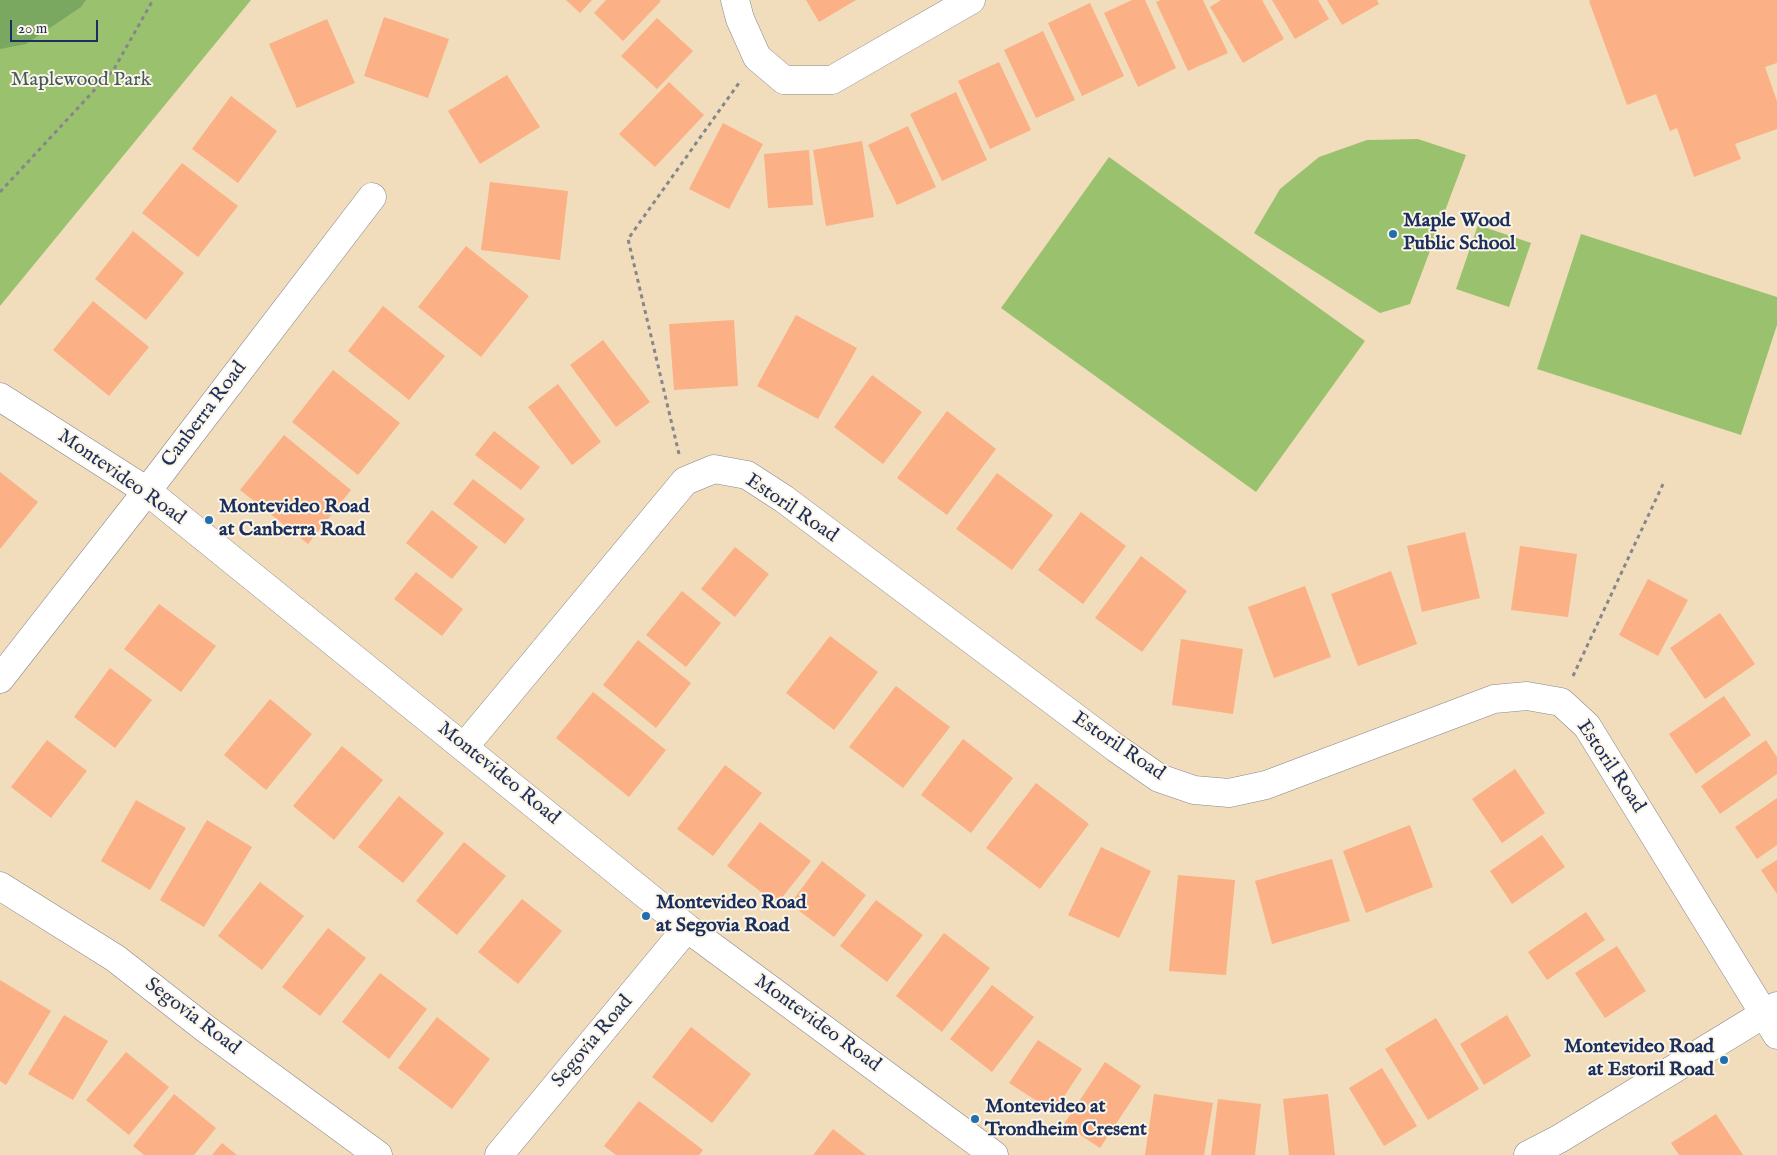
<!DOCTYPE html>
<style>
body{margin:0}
#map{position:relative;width:1777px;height:1155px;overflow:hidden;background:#f1ddbc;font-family:"IM FELL English",serif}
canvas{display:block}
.scale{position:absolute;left:10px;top:20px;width:88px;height:22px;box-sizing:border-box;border:2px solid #1b2f5e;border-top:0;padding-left:6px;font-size:15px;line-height:18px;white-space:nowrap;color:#1b2f5e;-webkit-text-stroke:4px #fcf5e5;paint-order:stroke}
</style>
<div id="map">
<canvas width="1777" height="1155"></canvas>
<div class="scale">20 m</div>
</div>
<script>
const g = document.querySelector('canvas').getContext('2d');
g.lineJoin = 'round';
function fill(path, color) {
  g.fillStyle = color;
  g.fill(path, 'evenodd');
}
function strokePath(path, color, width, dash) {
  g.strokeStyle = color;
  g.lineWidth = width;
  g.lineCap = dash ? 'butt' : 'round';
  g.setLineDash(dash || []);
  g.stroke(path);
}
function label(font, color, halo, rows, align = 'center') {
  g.font = font + ' "IM FELL English",serif';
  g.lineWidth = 4;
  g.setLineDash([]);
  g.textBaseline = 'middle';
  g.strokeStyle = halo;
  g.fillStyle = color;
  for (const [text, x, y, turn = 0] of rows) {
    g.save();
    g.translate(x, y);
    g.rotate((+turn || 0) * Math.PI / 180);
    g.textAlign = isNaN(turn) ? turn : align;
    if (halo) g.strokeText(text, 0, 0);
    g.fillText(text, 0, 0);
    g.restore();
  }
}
const green = new Path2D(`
 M 0,0 L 251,0 L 0,306 Z
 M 1418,139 L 1466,155 L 1410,304 L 1380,313 L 1254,233 L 1280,189 L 1319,157 L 1367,140 Z
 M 1109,157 L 1365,341 L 1256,492 L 1001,308 Z
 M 1478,225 L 1531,243 L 1509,307 L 1456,289 Z
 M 1581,234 L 1777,297 L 1777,325 L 1741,435 L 1537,369 Z`);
const forest = new Path2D(`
 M 0,0 L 86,0 L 81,7 L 26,44 L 0,49 Z`);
const building = new Path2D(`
 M 566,0 L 592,0 L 580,13 Z
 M 606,0 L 659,0 L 661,1 L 623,41 L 594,13 Z
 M 806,0 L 856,0 L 819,22 Z
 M 1132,0 L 1145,0 L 1176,68 L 1138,87 L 1104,13 Z
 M 1161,0 L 1203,0 L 1228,53 L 1188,71 L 1156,2 Z
 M 1221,0 L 1262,0 L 1284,39 L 1243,63 L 1210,7 Z
 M 1272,0 L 1318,0 L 1329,19 L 1295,39 Z
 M 1327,0 L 1377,0 L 1379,4 L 1342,25 Z
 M 1591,0 L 1777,0 L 1777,63 L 1765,67 L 1777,101 L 1777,129 L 1735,144 L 1741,159 L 1694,177 L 1677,128 L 1670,131 L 1656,94 L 1627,105 L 1589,1 Z
 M 1090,3 L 1124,76 L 1082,96 L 1048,23 Z
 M 384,17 L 449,39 L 428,98 L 364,76 Z
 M 657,18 L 693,51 L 657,89 L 621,56 Z
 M 327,19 L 355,83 L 297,108 L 269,44 Z
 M 1043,31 L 1075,100 L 1036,118 L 1004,50 Z
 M 999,62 L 1031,130 L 990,149 L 958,81 Z
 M 507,75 L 540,127 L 480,164 L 448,111 Z
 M 669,82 L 704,115 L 655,167 L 619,134 Z
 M 956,92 L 987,160 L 942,181 L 910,114 Z
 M 231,96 L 277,131 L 238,183 L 192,149 Z
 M 723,123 L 763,144 L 729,209 L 689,189 Z
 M 908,126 L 936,187 L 897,205 L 868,145 Z
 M 862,141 L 874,217 L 826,226 L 813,150 Z
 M 809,150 L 813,205 L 768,208 L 764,154 Z
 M 182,163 L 238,206 L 198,257 L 142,213 Z
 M 490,182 L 568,191 L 560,260 L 481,250 Z
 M 133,231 L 184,273 L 146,320 L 95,279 Z
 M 466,246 L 529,296 L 481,357 L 418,307 Z
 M 93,301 L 149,347 L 109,396 L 53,350 Z
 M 383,306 L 445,356 L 409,400 L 348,351 Z
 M 796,315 L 857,348 L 818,419 L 757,386 Z
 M 734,320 L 738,386 L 674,390 L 669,324 Z
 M 603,340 L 650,402 L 616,427 L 570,365 Z
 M 333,370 L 400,423 L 358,475 L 292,422 Z
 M 872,375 L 922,412 L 883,464 L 834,427 Z
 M 558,384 L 601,442 L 572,465 L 528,407 Z
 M 947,411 L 996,449 L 947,515 L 897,478 Z
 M 494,431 L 540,467 L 521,490 L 475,455 Z
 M 284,435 L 351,490 L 308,544 L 240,490 Z
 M 0,472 L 38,502 L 0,549 Z
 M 997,473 L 1053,515 L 1012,570 L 956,529 Z
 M 473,479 L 525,519 L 505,544 L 453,504 Z
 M 432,510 L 478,547 L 452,579 L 406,543 Z
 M 1081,512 L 1126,546 L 1083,604 L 1038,570 Z
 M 1465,532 L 1480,598 L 1422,612 L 1407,546 Z
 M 1520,546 L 1577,554 L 1568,617 L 1511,610 Z
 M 735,547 L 769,574 L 735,617 L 701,589 Z
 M 1141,556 L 1187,591 L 1142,652 L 1095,618 Z
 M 1391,571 L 1417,644 L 1358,666 L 1331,594 Z
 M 416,572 L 463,609 L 442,636 L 394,599 Z
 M 1648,579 L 1688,600 L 1658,656 L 1619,635 Z
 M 1305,586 L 1331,657 L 1274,678 L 1248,607 Z
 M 682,591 L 721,623 L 686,667 L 646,635 Z
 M 159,604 L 216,646 L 181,692 L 124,649 Z
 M 1720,613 L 1755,664 L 1705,699 L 1670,648 Z
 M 830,636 L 878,672 L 834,730 L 786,693 Z
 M 1181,639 L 1243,649 L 1233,714 L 1172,705 Z
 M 638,640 L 691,683 L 656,728 L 603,685 Z
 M 110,668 L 152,700 L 115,748 L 74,717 Z
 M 896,686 L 950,727 L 903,788 L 849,747 Z
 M 593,692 L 666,750 L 629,797 L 556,738 Z
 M 1724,696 L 1751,735 L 1696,774 L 1669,734 Z
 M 270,699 L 312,734 L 266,790 L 224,755 Z
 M 963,739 L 1013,778 L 971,833 L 921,795 Z
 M 47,740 L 87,771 L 51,818 L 11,787 Z
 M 1766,740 L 1777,757 L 1777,774 L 1720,814 L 1701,786 Z
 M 342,746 L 383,780 L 334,840 L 293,806 Z
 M 725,765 L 762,793 L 713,856 L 677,829 Z
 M 1515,769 L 1545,813 L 1502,843 L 1472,799 Z
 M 1036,783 L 1089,824 L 1040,889 L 986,848 Z
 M 399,796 L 444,833 L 403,883 L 358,847 Z
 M 1777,798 L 1777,845 L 1757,859 L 1735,827 Z
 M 136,800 L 186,828 L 150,890 L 101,861 Z
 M 207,820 L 252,847 L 204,927 L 160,900 Z
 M 760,822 L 811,861 L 777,904 L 727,866 Z
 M 1410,825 L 1433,887 L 1366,913 L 1343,851 Z
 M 1542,835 L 1565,867 L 1512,904 L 1490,871 Z
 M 464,842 L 506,876 L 457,935 L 416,901 Z
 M 1101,847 L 1151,871 L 1119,938 L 1068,915 Z
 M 1332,859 L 1350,921 L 1272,944 L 1255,881 Z
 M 1777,860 L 1777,894 L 1761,870 Z
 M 822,861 L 866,895 L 834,937 L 790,904 Z
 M 1178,875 L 1235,880 L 1226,975 L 1169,971 Z
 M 260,882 L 304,916 L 262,970 L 218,936 Z
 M 522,899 L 562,931 L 518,984 L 478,952 Z
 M 876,900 L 923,935 L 887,982 L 840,946 Z
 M 1586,912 L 1605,940 L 1547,980 L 1528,952 Z
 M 328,928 L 366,958 L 320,1016 L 282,987 Z
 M 944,933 L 990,968 L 942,1032 L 896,996 Z
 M 1617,946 L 1646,991 L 1605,1018 L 1575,973 Z
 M 380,973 L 427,1009 L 389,1059 L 342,1022 Z
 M 0,980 L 51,1011 L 6,1085 L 0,1081 Z
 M 992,985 L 1034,1017 L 992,1072 L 950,1039 Z
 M 64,1015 L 108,1041 L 73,1100 L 28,1074 Z
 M 1507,1015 L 1531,1056 L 1484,1085 L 1460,1044 Z
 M 437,1017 L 490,1059 L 452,1109 L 398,1068 Z
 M 1436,1018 L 1479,1089 L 1428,1120 L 1385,1049 Z
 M 691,1027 L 751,1074 L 712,1123 L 652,1077 Z
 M 1038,1040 L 1082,1069 L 1054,1112 L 1009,1083 Z
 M 126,1052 L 169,1087 L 129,1135 L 86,1100 Z
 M 1105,1062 L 1141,1086 L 1100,1148 L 1064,1124 Z
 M 1382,1068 L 1417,1126 L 1384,1146 L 1349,1088 Z
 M 174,1094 L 216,1128 L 194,1155 L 144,1155 L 133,1146 Z
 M 1154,1094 L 1213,1103 L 1204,1155 L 1145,1155 Z
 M 1328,1094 L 1335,1155 L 1289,1155 L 1283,1099 Z
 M 1218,1099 L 1261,1104 L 1255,1155 L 1211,1155 Z
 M 639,1101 L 703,1150 L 699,1155 L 616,1155 L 604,1146 Z
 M 1716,1114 L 1743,1155 L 1679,1155 L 1671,1143 Z
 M 833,1129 L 866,1155 L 813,1155 Z
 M 222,1143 L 237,1155 L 212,1155 Z`);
const path = new Path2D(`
 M 0,192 L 114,69 L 153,0
 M 679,454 L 628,239 L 741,80
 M 1573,676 L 1664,482`);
const minor = new Path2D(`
 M 735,0 L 740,19 L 757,57 L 784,80 L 832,80 L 971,0
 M 0,397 L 147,491 L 687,928 L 994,1155
 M 0,679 L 147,491 L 372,197
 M 464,747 L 685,481 L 714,469 L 747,475 L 784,499 L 1116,748 L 1159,778 L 1194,790 L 1229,793 L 1266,785 L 1494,699 L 1527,696 L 1561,702 L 1587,726 L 1777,1035
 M 0,886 L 115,958 L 206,1029 L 378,1155
 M 499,1155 L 687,928
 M 1528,1155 L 1559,1139 L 1777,1006`);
const markers = [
 [1393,234,5,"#1f6fb2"],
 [209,520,5,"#1f6fb2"],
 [646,916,5,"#1f6fb2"],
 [1724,1060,5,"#1f6fb2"],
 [975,1119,5,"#1f6fb2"]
];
const parkNames = [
 ["Maplewood Park",81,81]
];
const poiNames = [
 ["Maple Wood",1403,222],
 ["Public School",1403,245],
 ["Montevideo Road",219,508],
 ["at Canberra Road",219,531],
 ["Montevideo Road",656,904],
 ["at Segovia Road",656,927],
 ["Montevideo Road",1714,1048,"right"],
 ["at Estoril Road",1714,1071,"right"],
 ["Montevideo at",985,1108],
 ["Trondheim Cresent",985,1131]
];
const streetNames = [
 ["Canberra Road",205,415,-53],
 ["Montevideo Road",121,478,35],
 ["Estoril Road",791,509,34],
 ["Estoril Road",1118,747,34],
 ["Estoril Road",1610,767,56],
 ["Montevideo Road",498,774,39],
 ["Segovia Road",192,1017,37],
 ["Montevideo Road",817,1024,36],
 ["Segovia Road",593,1042,-50]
];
fill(green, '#9ac26e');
fill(forest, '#7ba861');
fill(building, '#fbb085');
strokePath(minor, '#86868d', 29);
strokePath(path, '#86868d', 3, [4, 4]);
strokePath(minor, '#fff', 28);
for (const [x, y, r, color] of markers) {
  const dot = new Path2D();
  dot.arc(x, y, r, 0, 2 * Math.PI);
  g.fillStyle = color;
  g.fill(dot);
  strokePath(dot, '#fcf5e5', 2);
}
label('20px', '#415b63', '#fcf5e5', parkNames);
label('bold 20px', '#1b2f5e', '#fcf5e5', poiNames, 'left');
label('20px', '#1b2f5e', '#fcf5e5', streetNames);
</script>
